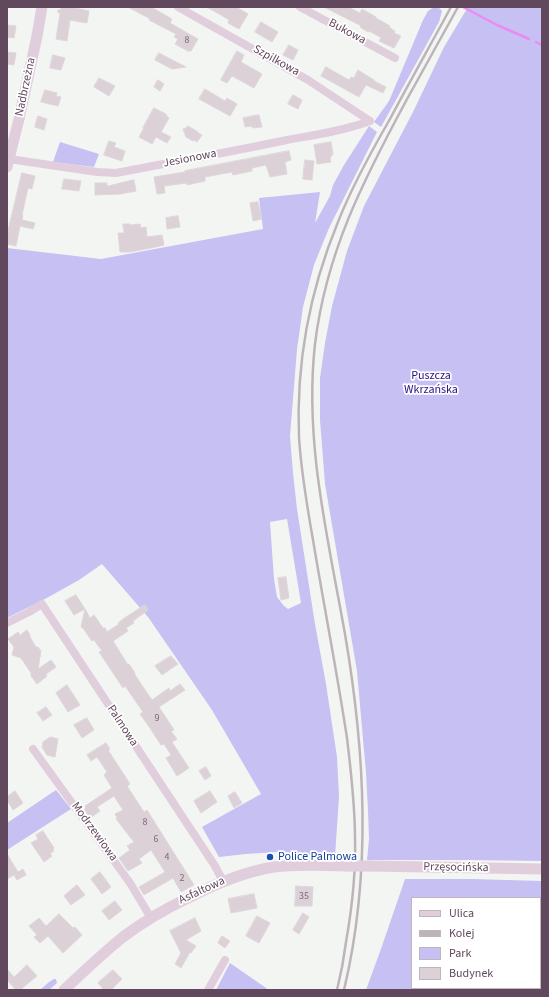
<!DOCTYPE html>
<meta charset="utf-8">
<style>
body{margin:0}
#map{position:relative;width:549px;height:997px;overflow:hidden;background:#f3f5f3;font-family:"Source Sans 3",sans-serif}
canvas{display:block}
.frame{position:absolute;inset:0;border:8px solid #62485d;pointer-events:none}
.legend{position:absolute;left:411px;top:897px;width:130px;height:92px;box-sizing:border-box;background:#fff;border:1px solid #c0b6be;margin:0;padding:5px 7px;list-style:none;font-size:12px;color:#62485d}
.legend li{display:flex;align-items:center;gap:8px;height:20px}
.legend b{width:20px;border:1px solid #c0b6be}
</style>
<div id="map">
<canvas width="549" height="997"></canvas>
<div class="frame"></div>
<ul class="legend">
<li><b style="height:5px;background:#e0cedc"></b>Ulica</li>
<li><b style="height:5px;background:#bdb4ba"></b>Kolej</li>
<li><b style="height:11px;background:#c6c0f3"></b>Park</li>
<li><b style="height:11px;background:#dbd1d7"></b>Budynek</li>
</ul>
</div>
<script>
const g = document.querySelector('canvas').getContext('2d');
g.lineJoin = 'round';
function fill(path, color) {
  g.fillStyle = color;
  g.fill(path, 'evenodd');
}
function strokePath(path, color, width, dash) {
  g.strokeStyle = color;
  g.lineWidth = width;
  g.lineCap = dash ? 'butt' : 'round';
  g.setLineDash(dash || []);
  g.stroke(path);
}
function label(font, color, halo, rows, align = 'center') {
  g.font = font + ' "Source Sans 3",sans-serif';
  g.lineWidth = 3.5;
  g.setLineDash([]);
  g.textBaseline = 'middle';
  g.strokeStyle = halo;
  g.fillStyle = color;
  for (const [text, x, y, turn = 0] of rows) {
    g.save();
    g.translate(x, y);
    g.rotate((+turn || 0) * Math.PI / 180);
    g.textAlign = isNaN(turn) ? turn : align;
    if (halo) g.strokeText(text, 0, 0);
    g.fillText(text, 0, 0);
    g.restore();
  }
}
const green = new Path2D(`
 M 434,7 L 438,7 L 442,11 L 439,22 L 381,127 L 374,122 L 389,101 L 423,20 L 428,11 Z
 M 468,7 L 542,7 L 542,861 L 469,860 L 367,860 L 369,839 L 368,811 L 366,773 L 357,671 L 325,484 L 320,420 L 320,378 L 325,343 L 332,306 L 347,251 L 364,206 L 414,110 L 444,47 Z
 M 369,126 L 377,132 L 329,228 L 314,265 L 303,307 L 297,349 L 290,436 L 293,473 L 297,509 L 315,624 L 326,684 L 337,757 L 339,796 L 335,857 L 277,852 L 246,854 L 219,857 L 202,827 L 261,794 L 212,710 L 148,617 L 102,564 L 79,580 L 45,599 L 7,618 L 7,248 L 101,259 L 263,229 L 259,198 L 320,192 L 315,223 L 330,196 L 333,185 L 344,165 ZM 287,519 L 301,603 L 288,609 L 284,606 L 277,597 L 274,579 L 270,522 Z
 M 60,142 L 99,154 L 94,167 L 53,162 Z
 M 56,790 L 71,809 L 7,850 L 7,823 Z
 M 405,879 L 472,879 L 542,881 L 542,990 L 366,990 L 382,946 ZM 412,898 L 540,898 L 540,988 L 412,988 Z
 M 230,963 L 269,990 L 216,990 Z
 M 54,979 L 56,979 L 57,983 L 49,990 L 40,990 L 49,982 Z`);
const stream = new Path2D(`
 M 463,7 L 497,25 L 529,39
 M 536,42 L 542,45`);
const building = new Path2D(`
 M 62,7 L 70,7 L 89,11 L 87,23 L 70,20 L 67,41 L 56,39 L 60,14 L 57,11 L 61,9 Z
 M 128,7 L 151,7 L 172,19 L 170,23 L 198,39 L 191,51 L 188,51 L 175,44 L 178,39 L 174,37 L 176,34 L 149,20 L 150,19 Z
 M 207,7 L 236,7 L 248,14 L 239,29 L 228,23 L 229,20 Z
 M 324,7 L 348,7 L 360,13 L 362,9 L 376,17 L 376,18 L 390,26 L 389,27 L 395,31 L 394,33 L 401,36 L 394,48 L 379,41 L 381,38 L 380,37 L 369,31 L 368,32 L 360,27 L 361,26 Z
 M 261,22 L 278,32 L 272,42 L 255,32 Z
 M 7,25 L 16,26 L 14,38 L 7,37 Z
 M 289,45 L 298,50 L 293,60 L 283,55 Z
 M 237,51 L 244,55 L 241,62 L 262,74 L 254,88 L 232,76 L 227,83 L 221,80 Z
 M 7,52 L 16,53 L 14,65 L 7,64 Z
 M 159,53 L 186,67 L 172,69 L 170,68 L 155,60 Z
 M 53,55 L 65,58 L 61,70 L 50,68 Z
 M 326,67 L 349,80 L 351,77 L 354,78 L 358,70 L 374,80 L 374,81 L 386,87 L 383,93 L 366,85 L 359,97 L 321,76 Z
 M 99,78 L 115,86 L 109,96 L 94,87 Z
 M 158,80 L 164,84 L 160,91 L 154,87 Z
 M 205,89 L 225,101 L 227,98 L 237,104 L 230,116 L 199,99 Z
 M 45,90 L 57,93 L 56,96 L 61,97 L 58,106 L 41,102 Z
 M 293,95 L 302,100 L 298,109 L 288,104 Z
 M 154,108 L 166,114 L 166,115 L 169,118 L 161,132 L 171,137 L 167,143 L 156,137 L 152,144 L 139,137 L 144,128 L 143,128 Z
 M 259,115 L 262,127 L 252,128 L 252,126 L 245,127 L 243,118 Z
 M 38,116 L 47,119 L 44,130 L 35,127 Z
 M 188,126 L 198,132 L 198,133 L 202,135 L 197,142 L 194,140 L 193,141 L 186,137 L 183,129 L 186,128 Z
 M 109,141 L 116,143 L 114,147 L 125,151 L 122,161 L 104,155 Z
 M 331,142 L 333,154 L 330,158 L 331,162 L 317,164 L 314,145 Z
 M 289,151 L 291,160 L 285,162 L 287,174 L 270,177 L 266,165 L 252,168 L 252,171 L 233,175 L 232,172 L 205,177 L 205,181 L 187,185 L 187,183 L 164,186 L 165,193 L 157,194 L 154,177 L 185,172 L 185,171 Z
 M 305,160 L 314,161 L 312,180 L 303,179 Z
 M 22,173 L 35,176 L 32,189 L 28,188 L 22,215 L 23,215 L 22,220 L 35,223 L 33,229 L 20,226 L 16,246 L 7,244 L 7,235 Z
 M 64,179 L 81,181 L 79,191 L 62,189 Z
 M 134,180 L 136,191 L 120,194 L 95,195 L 95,183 L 107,183 L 107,186 Z
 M 258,202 L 262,219 L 253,221 L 250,203 Z
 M 178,216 L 180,227 L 167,229 L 166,218 Z
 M 123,224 L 130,224 L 130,225 L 140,224 L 141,228 L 146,227 L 147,237 L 162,235 L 164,245 L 151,248 L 130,252 L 120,252 L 118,233 L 124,233 Z
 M 286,577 L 289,598 L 281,600 L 278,578 Z
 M 76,595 L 85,609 L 74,615 L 65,601 Z
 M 145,605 L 148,610 L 133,621 L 134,623 L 126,628 L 128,631 L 113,641 L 128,665 L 129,664 L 135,673 L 134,673 L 143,687 L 152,700 L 169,688 L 170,691 L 180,684 L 185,690 L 159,707 L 174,730 L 171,731 L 177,739 L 172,742 L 189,768 L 177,776 L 166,758 L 171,755 L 164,744 L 161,745 L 148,725 L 140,714 L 143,712 L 125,686 L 123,688 L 99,652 L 102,651 L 94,640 L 92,641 L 83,628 L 81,627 L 85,609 L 90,618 L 94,615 L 103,628 L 105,628 L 107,632 L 119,624 L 118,623 L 123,619 Z
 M 27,630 L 30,635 L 30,637 L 36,647 L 38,647 L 41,651 L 38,669 L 51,660 L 56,667 L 46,674 L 47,676 L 37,684 L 31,676 L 31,673 L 21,658 L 12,655 L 14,647 L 8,639 L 18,632 L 20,635 Z
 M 171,656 L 178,664 L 162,675 L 155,666 Z
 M 67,685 L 80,705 L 68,712 L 56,693 Z
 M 46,707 L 52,715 L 43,721 L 37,713 Z
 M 87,718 L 94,730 L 82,738 L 74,725 Z
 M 51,737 L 58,739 L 55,757 L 47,755 L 42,747 L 43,742 Z
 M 106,743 L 110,749 L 108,750 L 130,784 L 127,786 L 144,812 L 147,810 L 194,885 L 181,892 L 173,878 L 144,895 L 139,887 L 165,872 L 151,850 L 139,859 L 142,863 L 128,871 L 119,858 L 130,850 L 127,846 L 134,842 L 116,819 L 117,818 L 115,814 L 123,810 L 114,796 L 97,807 L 100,811 L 90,818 L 84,810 L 86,808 L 85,806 L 112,788 L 104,775 L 107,772 L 97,757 L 91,761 L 87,755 Z
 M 206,767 L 211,776 L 205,780 L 199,771 Z
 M 15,791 L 23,803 L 13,810 L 7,800 L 7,797 Z
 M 210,791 L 217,802 L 201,813 L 194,801 Z
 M 235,792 L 242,803 L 234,808 L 228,796 Z
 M 43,831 L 54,848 L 53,849 L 54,851 L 50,853 L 52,856 L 44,862 L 31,843 L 38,839 L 36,835 Z
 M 7,854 L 18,872 L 23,869 L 26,875 L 17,880 L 14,875 L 7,879 Z
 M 100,872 L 111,887 L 102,894 L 91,879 Z
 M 77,885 L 85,895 L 71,905 L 64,896 Z
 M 296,886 L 313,887 L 312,906 L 295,906 Z
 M 254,894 L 257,908 L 231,913 L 228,899 Z
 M 115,901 L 122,910 L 109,920 L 102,911 Z
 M 303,913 L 309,917 L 299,934 L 293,930 Z
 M 59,914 L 73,928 L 75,927 L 82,935 L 63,953 L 48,936 L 40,943 L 34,937 L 37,935 L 29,926 L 39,918 L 46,926 Z
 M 257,916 L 270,923 L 259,943 L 246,936 Z
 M 195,918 L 201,931 L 186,940 L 196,946 L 191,953 L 190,952 L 181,968 L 175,964 L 181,953 L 170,931 Z
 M 222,936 L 230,941 L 225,948 L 218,943 Z
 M 27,965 L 37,976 L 20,990 L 16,990 L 7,980 L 7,969 L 14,977 Z
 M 113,970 L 122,979 L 111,990 L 104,990 L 98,983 Z`);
const minor = new Path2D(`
 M 178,7 L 308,80 L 370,121
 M 300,7 L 395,58
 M 9,159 L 97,172 L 116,173 C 173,162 230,152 287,140 C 314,135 343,131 370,121
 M 7,623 L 29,612 L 42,604 L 215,866 L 223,881
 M 33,749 L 130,883 L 151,918
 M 208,990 L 225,960`);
const tertiary = new Path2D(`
 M 7,167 L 19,119 L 37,36 L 42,7
 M 369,866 L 542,869
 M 64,990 C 83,972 102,954 123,937 C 143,922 165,909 188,898 C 215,884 243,872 274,867 C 297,864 322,865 347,866`);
const rail = new Path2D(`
 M 337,990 C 341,974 344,958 346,942 C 352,908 356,873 355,838 C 355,805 351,771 347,738 C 337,672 324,606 313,540 C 307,506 301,471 299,437 C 296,364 310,290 338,222 C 352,186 371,152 390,119 C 410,81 431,44 451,7
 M 344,990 C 372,873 365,751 345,634 C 328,538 304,442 315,344 C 326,253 363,181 406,101 C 423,70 441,38 458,7`);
const tertiaryBridge = new Path2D(`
 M 347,866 L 369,866`);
const markers = [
 [270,857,4,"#1a4fb4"]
];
const numberNames = [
 ["8",187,41],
 ["9",157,719],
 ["8",145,823],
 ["6",156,840],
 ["4",167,858],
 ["2",182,879],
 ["35",304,897]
];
const streetNames = [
 ["Bukowa",347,32,28],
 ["Szpilkowa",276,61,29],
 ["Nadbrzeżna",26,87,-78],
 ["Jesionowa",190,159,-11],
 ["Palmowa",122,726,57],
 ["Modrzewiowa",94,832,54],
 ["Przęsocińska",456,868,1],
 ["Asfaltowa",202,891,-25]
];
const parkNames = [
 ["Puszcza",431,376],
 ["Wkrzańska",431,390]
];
const transitNames = [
 ["Police Palmowa",278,857]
];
fill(green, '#c6c0f3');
strokePath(stream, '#ec8af3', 2.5);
fill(building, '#dbd1d7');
strokePath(building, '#ded6db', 1);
strokePath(minor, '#e0cedc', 8);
strokePath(tertiary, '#e0cedc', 11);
strokePath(rail, '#bdb4ba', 2.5);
strokePath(tertiaryBridge, '#e0cedc', 11);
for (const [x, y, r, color] of markers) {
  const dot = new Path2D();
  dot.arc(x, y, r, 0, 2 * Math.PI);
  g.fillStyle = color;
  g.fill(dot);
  strokePath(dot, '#fff', 1.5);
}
label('10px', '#806a7c', null, numberNames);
label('12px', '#62485d', '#fff', streetNames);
label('12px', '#2c118b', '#fff', parkNames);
label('12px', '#164399', '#fff', transitNames, 'left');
</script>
